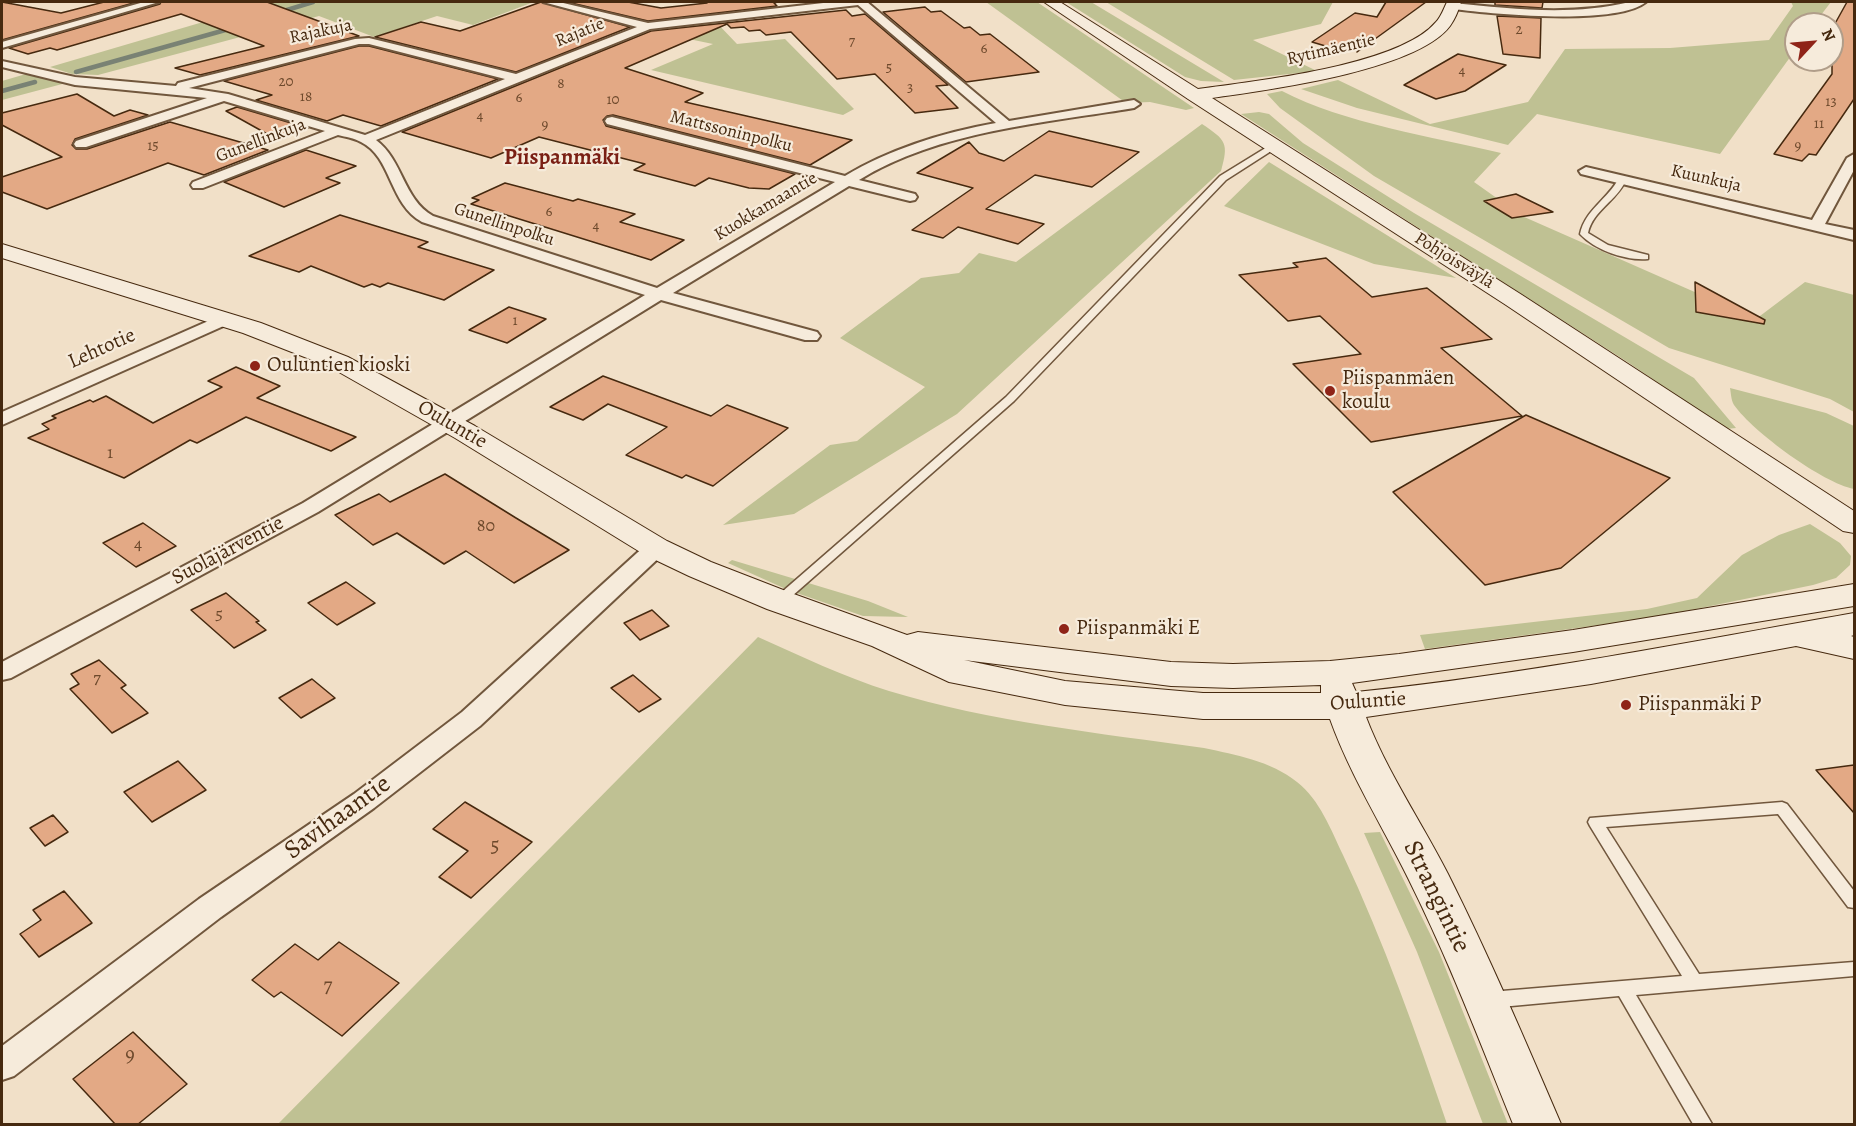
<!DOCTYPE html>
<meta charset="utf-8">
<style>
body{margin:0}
#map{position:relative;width:1856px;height:1126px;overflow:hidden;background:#f1e0c8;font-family:Alegreya,serif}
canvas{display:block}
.frame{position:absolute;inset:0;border:3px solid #46290f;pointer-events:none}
.north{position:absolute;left:1784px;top:12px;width:60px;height:60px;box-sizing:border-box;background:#f6ebdb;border:2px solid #b09d89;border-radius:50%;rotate:64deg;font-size:16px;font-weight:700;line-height:24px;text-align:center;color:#46290f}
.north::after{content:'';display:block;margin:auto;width:21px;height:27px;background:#8f2418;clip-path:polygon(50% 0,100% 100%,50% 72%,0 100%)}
</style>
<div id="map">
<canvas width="1856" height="1126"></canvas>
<div class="frame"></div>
<div class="north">N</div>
</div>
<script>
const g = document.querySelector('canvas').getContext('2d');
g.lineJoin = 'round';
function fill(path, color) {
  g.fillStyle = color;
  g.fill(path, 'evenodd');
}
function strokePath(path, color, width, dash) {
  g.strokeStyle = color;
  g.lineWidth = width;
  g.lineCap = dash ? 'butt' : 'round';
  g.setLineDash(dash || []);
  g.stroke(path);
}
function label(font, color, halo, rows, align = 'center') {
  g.font = font + ' Alegreya,serif';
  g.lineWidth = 4.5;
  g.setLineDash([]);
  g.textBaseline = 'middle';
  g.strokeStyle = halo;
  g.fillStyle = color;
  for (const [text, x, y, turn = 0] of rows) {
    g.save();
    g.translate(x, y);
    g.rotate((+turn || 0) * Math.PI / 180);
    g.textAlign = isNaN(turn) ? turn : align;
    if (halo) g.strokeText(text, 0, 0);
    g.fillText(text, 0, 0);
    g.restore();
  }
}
const green = new Path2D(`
 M 271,2 L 527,2 L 531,3 L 473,25 L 437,16 L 374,37 L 319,16 L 98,75 L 72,74 L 50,67 Z
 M 986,2 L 1037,2 L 1194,108 L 1186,110 L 1150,102 L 1126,103 Z
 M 1066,2 L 1091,2 L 1224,82 L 1201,81 L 1185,77 Z
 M 1106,2 L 1333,2 L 1321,24 L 1253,40 L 1317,71 L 1234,80 Z
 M 1791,2 L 1831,2 L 1814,24 L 1796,24 L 1796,49 L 1720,154 L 1537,114 L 1508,145 L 1357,108 L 1301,89 L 1338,80 L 1430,124 L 1528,102 L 1565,49 L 1670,48 L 1769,40 L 1793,6 Z
 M 716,22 L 737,44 L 785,39 L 854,109 L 843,115 L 651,70 L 713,44 L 650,31 Z
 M 26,74 L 66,83 L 2,100 L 2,81 Z
 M 1282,91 C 1343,123 1433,137 1501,153 L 1474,182 L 1522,216 L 1756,319 L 1805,282 L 1854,295 L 1854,412 L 1830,399 L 1669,348 L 1374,176 L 1280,108 L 1267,94 Z
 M 1259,112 L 1269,114 L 1303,143 L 1414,213 L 1694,378 L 1736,428 L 1726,429 L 1629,363 L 1241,114 Z
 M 1202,124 C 1226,140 1229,143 1221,171 L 957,414 L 794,514 L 723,525 L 830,445 L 857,441 L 925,387 L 840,338 L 921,278 L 959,273 L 979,253 L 1016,262 Z
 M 1269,162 L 1456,278 L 1374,264 L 1224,206 Z
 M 1730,388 L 1826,413 L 1854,426 L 1854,489 C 1823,483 1753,432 1734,405 C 1731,400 1731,393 1730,388 Z
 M 1810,524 L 1840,543 L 1851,556 L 1850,565 L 1836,578 L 1813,585 L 1657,617 L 1425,649 L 1420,635 L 1647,609 L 1697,598 L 1742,555 L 1779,535 Z
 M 732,560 L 868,601 L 908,617 L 863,616 L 788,590 L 728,563 Z
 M 758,637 C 801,656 844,677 889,691 C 991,722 1099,733 1204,748 C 1236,755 1271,761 1297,782 C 1320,800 1331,830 1343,855 C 1384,942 1416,1033 1447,1124 L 278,1124 Z
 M 1380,832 L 1439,952 L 1508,1124 L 1483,1124 L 1417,952 L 1364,833 Z`);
const stream = new Path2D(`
 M 277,13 L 313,2
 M 76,72 L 236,27
 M 2,91 L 35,82`);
const building = new Path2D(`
 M 2,2 L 61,13 L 104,2 L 137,2 L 2,40 Z
 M 161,2 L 267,2 L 359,36 L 200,75 L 175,68 L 264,46 L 181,14 L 57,50 L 50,48 L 28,54 L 9,48 L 160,4 Z
 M 541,2 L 630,27 L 516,72 L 375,37 L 421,22 L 460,31 Z
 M 567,2 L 628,2 L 661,8 L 707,3 L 705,2 L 778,2 L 774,3 L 777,6 L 648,21 Z
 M 1386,2 L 1426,2 L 1357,52 L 1362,42 L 1339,50 L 1312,42 L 1355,13 L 1377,17 Z
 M 1495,2 L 1543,2 L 1542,8 L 1495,5 Z
 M 1847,2 L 1854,2 L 1854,99 L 1816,155 L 1809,154 L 1802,161 L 1774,154 L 1832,74 L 1832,29 Z
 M 925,7 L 931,12 L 941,11 L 964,28 L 970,27 L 980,35 L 990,34 L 1039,72 L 966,82 L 883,12 Z
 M 846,10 L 852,16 L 865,14 L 948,85 L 936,86 L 958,108 L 915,113 L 875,74 L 837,79 L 791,32 L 766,35 L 760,30 L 749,31 L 744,27 L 731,28 L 727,24 L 625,68 L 703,93 L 685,102 L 852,140 L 810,165 L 613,115 L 607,116 L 603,120 L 606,126 L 795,174 L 769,189 L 749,188 L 709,178 L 695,186 L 634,170 L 645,164 L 539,137 L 491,158 L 402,132 L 651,31 Z
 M 1497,16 L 1541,18 L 1540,58 L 1503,54 Z
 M 359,46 L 369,46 L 498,79 L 381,126 L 343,115 L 327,121 L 256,100 L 272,95 L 224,81 Z
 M 1458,54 L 1506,65 L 1465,91 L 1436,99 L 1404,85 Z
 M 77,94 L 114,116 L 130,110 L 148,115 L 75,139 L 72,145 L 76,149 L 87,149 L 170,122 L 268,150 L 204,175 L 168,163 L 47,209 L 2,192 L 2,177 L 62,157 L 2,125 L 2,113 Z
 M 237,107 L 308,128 L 278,140 L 226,111 Z
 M 1049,131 L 1139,152 L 1092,187 L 1035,175 L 986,209 L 1044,224 L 1018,244 L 958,227 L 943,238 L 912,230 L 973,188 L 917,173 L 969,142 L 979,153 L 1004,161 Z
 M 306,150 L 356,166 L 326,178 L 340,183 L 284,207 L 224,182 Z
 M 505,183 L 573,201 L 578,199 L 635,214 L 620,222 L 684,240 L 651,260 L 471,204 L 479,200 L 472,198 Z
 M 1516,194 L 1553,212 L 1512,218 L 1484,201 Z
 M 340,215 L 428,242 L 418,247 L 494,270 L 444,300 L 388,283 L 380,287 L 372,284 L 364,287 L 311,266 L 299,272 L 249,256 Z
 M 1326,258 L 1372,297 L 1427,288 L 1492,339 L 1441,348 L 1522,416 L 1371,442 L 1293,364 L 1361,354 L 1320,316 L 1288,321 L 1239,275 L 1298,267 L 1293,263 Z
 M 1695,282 L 1765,320 L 1764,324 L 1696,312 Z
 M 509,307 L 546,319 L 507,343 L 469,330 Z
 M 236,367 L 280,386 L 257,398 L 356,437 L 331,451 L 246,417 L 197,443 L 190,440 L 124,478 L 28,438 L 49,429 L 42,424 L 56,418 L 52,416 L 90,400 L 93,402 L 106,396 L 153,423 L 222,387 L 208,381 Z
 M 603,376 L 711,416 L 727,405 L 788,428 L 713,486 L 686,475 L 682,478 L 626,455 L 667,427 L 608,404 L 583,420 L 550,407 Z
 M 1526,415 L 1670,478 L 1561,568 L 1485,585 L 1393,492 Z
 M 445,474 L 516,518 L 569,550 L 514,583 L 466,551 L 444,564 L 397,533 L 373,545 L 335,515 L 379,494 L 390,502 Z
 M 143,523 L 176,546 L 136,567 L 103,543 Z
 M 346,582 L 375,603 L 337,625 L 308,603 Z
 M 226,593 L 259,621 L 256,622 L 266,630 L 234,648 L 191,610 Z
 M 652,610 L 669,626 L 640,640 L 624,623 Z
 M 99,660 L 126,685 L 121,688 L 148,713 L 112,733 L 70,689 L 79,684 L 71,674 Z
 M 633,675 L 661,699 L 639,712 L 611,688 Z
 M 312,679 L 335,698 L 301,718 L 279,698 Z
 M 178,761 L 206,790 L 152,822 L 124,792 Z
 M 1854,765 L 1854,813 L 1816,770 Z
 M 465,802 L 532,842 L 471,898 L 439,877 L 468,851 L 433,829 Z
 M 53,815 L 68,832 L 45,846 L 30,828 Z
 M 64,891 L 92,923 L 39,957 L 20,934 L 41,920 L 33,910 Z
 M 339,942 L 399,983 L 342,1036 L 281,992 L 274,997 L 252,980 L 295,944 L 318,960 Z
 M 133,1032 L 187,1084 L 137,1125 L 116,1125 L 73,1079 Z`);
const lane = new Path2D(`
 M 1272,144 L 1279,146 L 1226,180 L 1014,401 L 783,604 L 775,604 L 773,601 L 775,598 L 1006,397 L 1220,176 Z
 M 1619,178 L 1626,180 C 1617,201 1593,210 1588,233 L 1608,245 L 1648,255 L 1648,259 C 1626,261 1595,250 1580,234 C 1585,210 1608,199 1619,178 Z
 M 1782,802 L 1787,804 L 1854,891 L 1854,908 L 1848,907 L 1778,814 L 1606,827 L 1699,974 L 1854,962 L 1854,976 L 1636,995 L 1712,1124 L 1693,1124 L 1619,996 L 1490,1008 L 1484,1005 L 1482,1000 L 1484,995 L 1490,992 L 1682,976 L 1590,826 L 1588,822 L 1590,818 Z`);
const street = new Path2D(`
 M 144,2 L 159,2 L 2,48 L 2,42 Z
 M 543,2 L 559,2 L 648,23 L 832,2 L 867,2 L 1009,121 L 1134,100 L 1140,104 L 1134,108 C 1044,123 938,131 859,180 L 915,194 L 917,197 L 915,200 L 910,201 L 849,186 L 673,293 L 817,332 L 820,336 L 817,340 L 805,340 L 661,300 L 318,512 L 11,678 L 2,680 L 2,662 L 303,503 L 645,295 L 422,222 C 389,204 392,157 361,142 C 354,138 346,137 338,135 L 203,188 L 193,188 L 191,185 L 193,182 L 325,131 L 224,101 L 86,147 L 76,147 L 74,144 L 76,141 L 207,98 L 75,85 L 2,67 L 2,61 L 75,77 L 176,86 L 178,83 L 355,39 L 369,38 L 516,74 L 637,27 ZM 858,5 L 996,123 C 945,132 890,149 845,176 L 612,117 L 607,118 L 605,121 L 607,124 L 835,182 L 657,288 L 433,216 C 403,199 403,160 376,140 L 650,29 ZM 359,44 L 369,44 L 505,79 L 365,135 L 228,94 L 189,88 Z
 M 1630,2 L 1646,2 C 1616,26 1493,14 1453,9 L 1448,6 L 1453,3 C 1512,9 1572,16 1630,2 Z
 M 1854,154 L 1854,170 L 1825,224 L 1854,230 L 1854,240 L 1581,174 L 1579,171 L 1586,167 L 1812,220 L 1847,158 Z
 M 222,315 L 228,316 L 231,320 L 228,324 L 2,425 L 2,412 Z
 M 656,541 L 664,543 L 667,548 L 664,553 L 480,726 L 374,808 L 221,917 L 14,1076 L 2,1080 L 2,1046 L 199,899 L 354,794 L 462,712 L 648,543 Z`);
const secondary = new Path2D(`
 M 1044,2 L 1060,2 L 1198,89 C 1255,81 1399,66 1436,22 C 1441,17 1444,8 1447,2 L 1461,2 C 1459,9 1455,19 1450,26 C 1416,71 1267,90 1212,98 L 1522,295 L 1854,511 L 1854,533 L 1843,531 L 1506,305 L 1188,99 Z
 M 2,244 L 261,323 L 348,357 L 475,426 L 667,541 L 711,562 L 791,593 L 907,635 L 918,632 L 1171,662 L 1233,664 L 1330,661 L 1399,654 L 1573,630 L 1854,584 L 1854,606 L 1573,652 L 1352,683 L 1356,692 C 1523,675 1689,642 1854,613 L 1854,635 L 1851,636 L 1854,637 L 1854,659 L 1796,646 L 1591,684 L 1366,717 C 1387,772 1421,821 1448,874 C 1489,956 1525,1040 1561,1124 L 1513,1124 C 1480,1042 1448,958 1408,878 C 1382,825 1350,775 1330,719 L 1203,719 L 1065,705 L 949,682 L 872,646 L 767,609 L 689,576 L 645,555 L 455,438 L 330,367 L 243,333 L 2,258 ZM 964,660 L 1171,686 L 1233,688 L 1321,685 L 1321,693 L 1203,693 L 1065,681 Z`);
const markers = [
 [255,366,6,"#8f2418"],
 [1330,391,6,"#8f2418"],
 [1064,629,6,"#8f2418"],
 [1626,705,6,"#8f2418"]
];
const farNumbernames = [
 ["2",1519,30],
 ["7",852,42],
 ["6",984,49],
 ["5",889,68],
 ["4",1462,71],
 ["20",286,82],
 ["8",561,84],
 ["3",910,88],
 ["18",306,97],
 ["6",519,98],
 ["10",613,100],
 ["13",1831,102],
 ["4",480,116],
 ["11",1819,124],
 ["9",545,125],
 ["15",153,146],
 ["9",1798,146],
 ["6",549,212],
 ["4",596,226],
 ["1",515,321]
];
const farStreetnames = [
 ["Rajakuja",321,32,-12],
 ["Rajatie",580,33,-22],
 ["Rytimäentie",1331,50,-13],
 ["Mattssoninpolku",731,132,14],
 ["Gunellinkuja",261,141,-21],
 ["Kuunkuja",1706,179,13],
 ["Kuokkamaantie",766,207,-31],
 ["Gunellinpolku",504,225,18],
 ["Pohjoisväylä",1454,261,32]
];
const numberNames = [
 ["1",110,454],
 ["80",486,527],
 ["4",138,545],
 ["5",219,615],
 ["7",97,679]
];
const streetNames = [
 ["Lehtotie",102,349,-24],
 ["Ouluntie",452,425,30],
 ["Suolajärventie",228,551,-28],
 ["Ouluntie",1368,702,-4]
];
const poiNames = [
 ["Ouluntien kioski",267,366],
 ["Piispanmäen",1342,379],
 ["koulu",1342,403],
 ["Piispanmäki E",1076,629],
 ["Piispanmäki P",1638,705]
];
const nearNumbernames = [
 ["5",495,847],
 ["7",328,987],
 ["9",130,1056]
];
const farDistrictnames = [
 ["Piispanmäki",562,159]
];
const nearStreetnames = [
 ["Savihaantie",338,818,-36],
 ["Strangintie",1436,897,64]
];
fill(green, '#bfc193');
strokePath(stream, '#798274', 4.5);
fill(building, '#e3a985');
strokePath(building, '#46290f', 1.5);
strokePath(lane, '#71573d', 3);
strokePath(street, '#71573d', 4);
strokePath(secondary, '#46290f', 2);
fill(lane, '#f6ebdb');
fill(street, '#f6ebdb');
fill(secondary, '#f6ebdb');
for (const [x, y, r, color] of markers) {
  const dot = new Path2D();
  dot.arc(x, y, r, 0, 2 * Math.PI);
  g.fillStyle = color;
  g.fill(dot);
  strokePath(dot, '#f6ebdb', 2);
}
label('15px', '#6d492c', null, farNumbernames);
label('18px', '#46290f', '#f6ebdb', farStreetnames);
label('18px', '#6d492c', null, numberNames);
label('21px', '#46290f', '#f6ebdb', streetNames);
label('21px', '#46290f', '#f6ebdb', poiNames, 'left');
label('21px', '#6d492c', null, nearNumbernames);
label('bold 22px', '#7a1f14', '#f6ebdb', farDistrictnames);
label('26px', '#46290f', '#f6ebdb', nearStreetnames);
</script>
